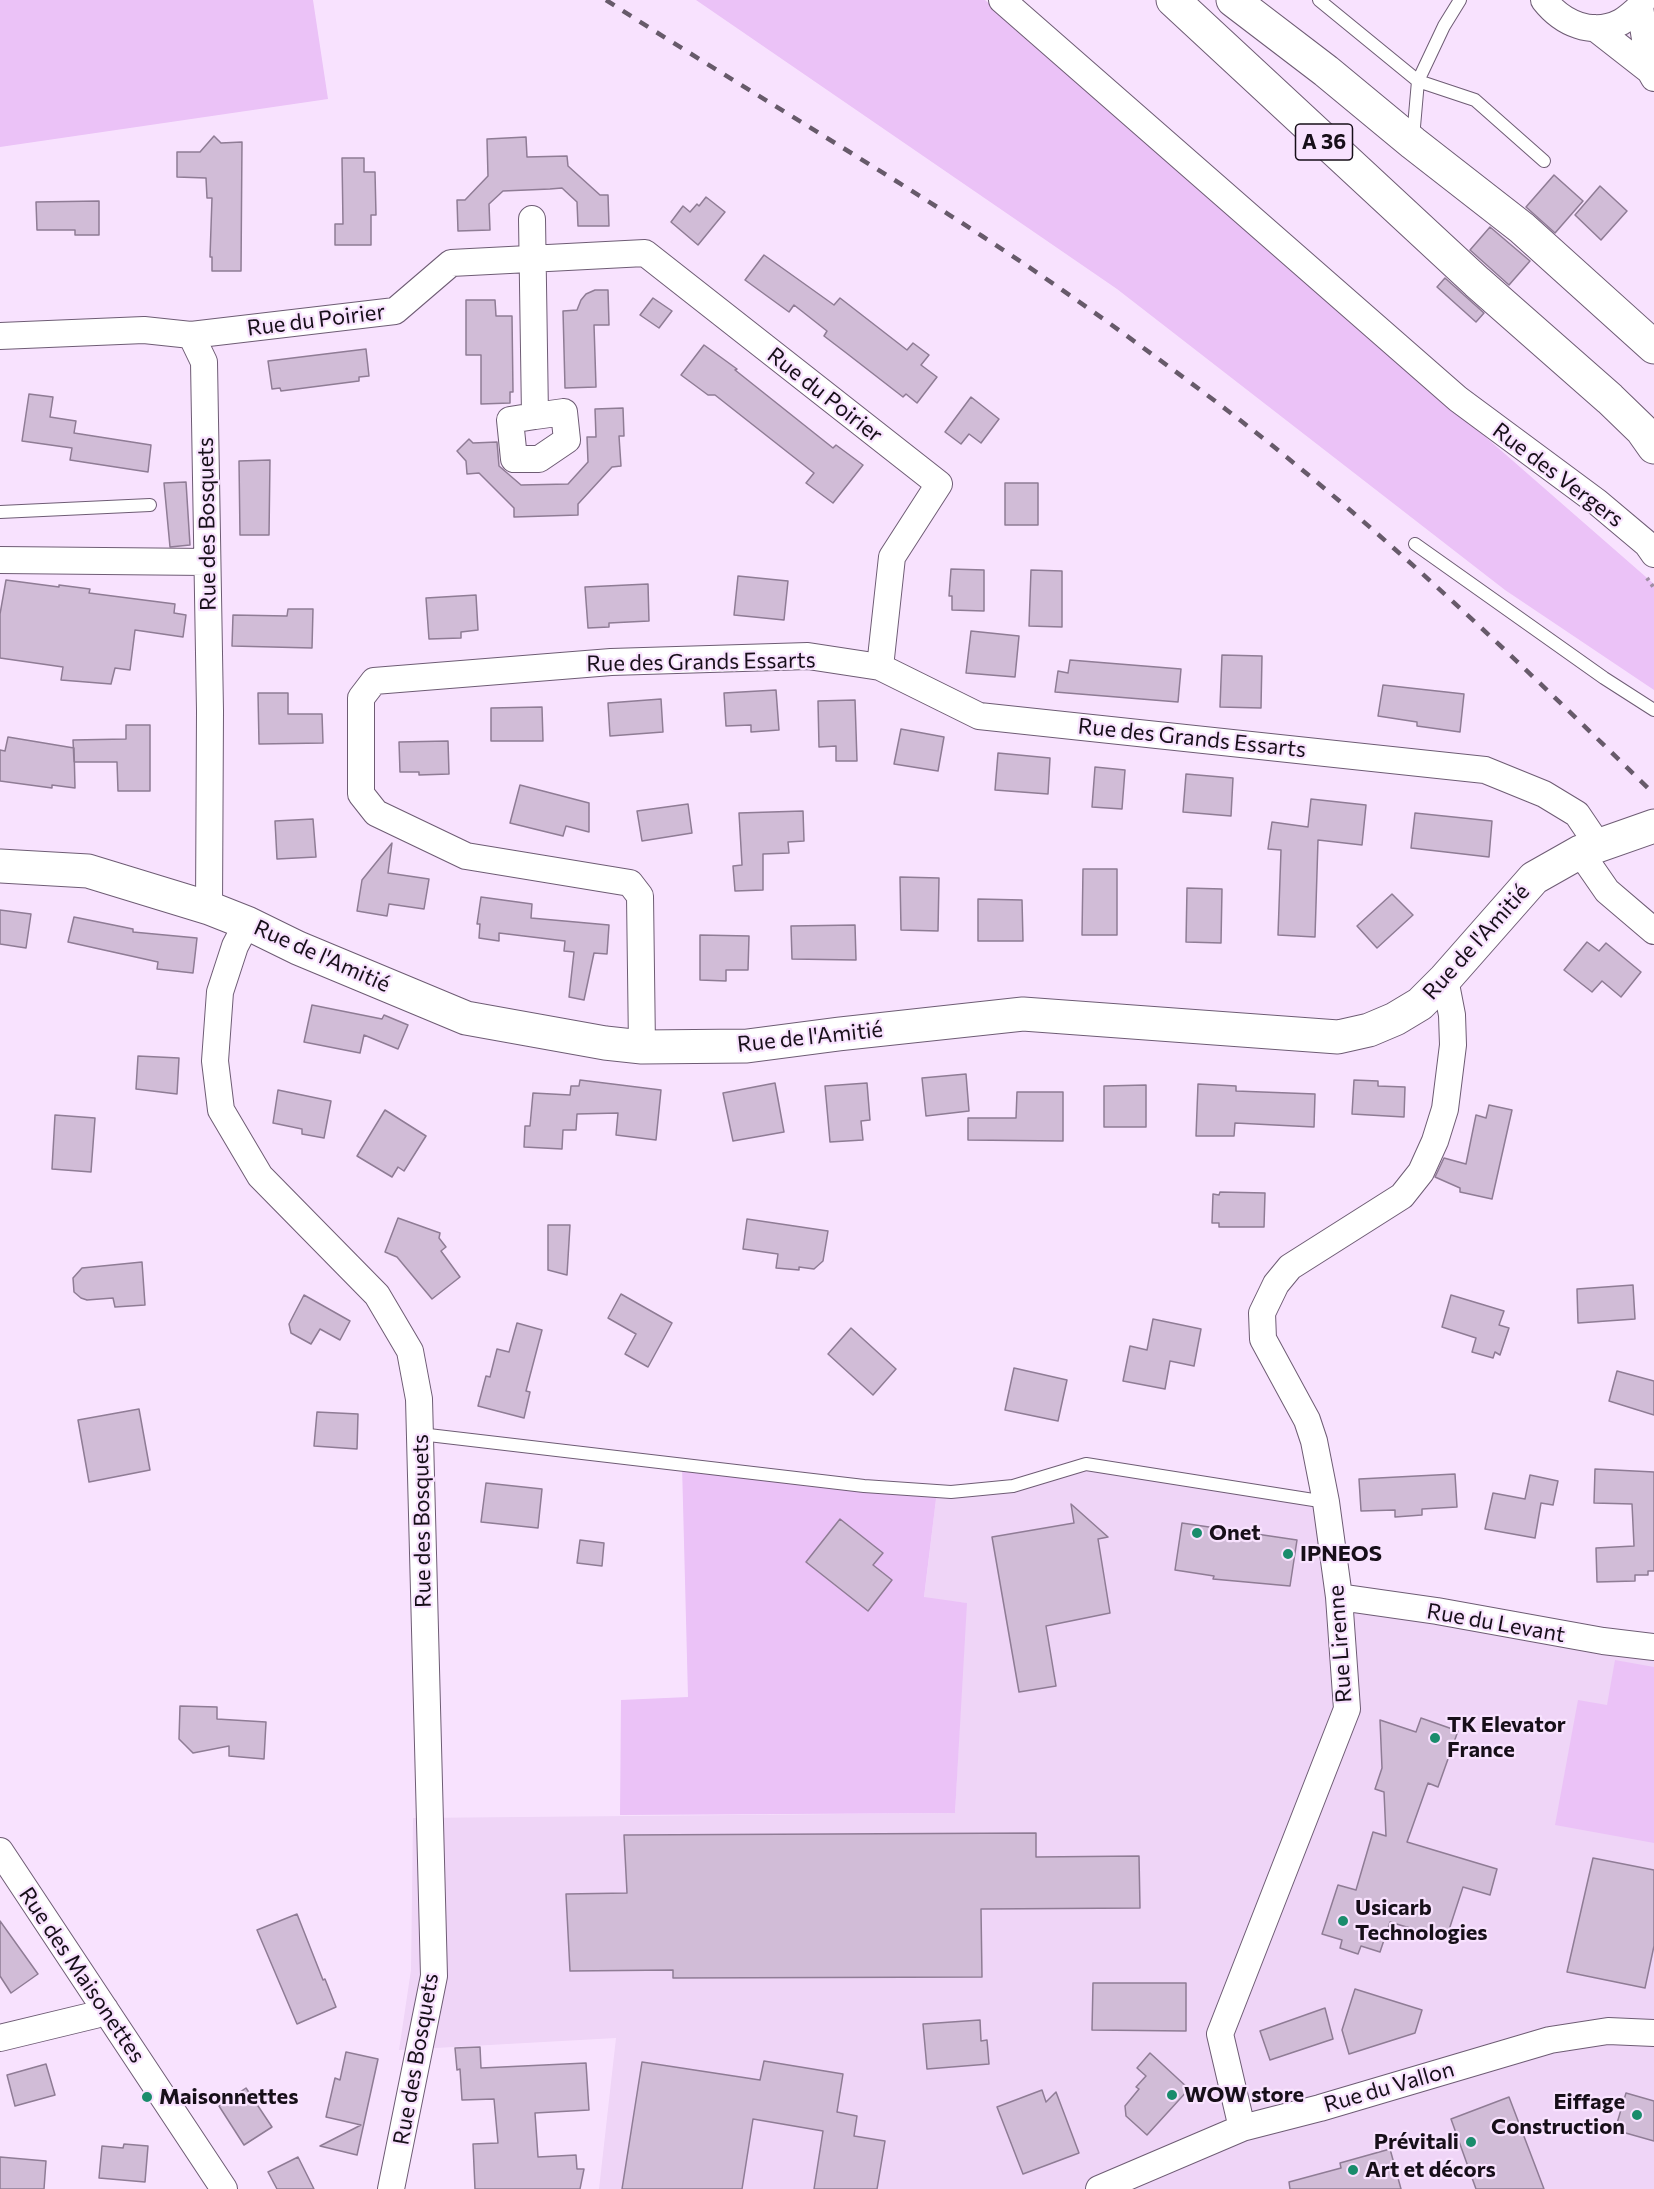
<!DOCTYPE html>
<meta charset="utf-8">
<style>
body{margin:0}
canvas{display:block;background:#f8e2fe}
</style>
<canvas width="1654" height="2189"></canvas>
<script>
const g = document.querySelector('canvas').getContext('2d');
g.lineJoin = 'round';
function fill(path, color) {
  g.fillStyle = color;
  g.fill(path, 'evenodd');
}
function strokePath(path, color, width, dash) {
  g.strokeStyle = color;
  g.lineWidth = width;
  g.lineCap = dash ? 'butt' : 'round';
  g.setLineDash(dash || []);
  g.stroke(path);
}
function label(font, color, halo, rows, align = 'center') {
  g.font = font + ' Commissioner,sans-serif';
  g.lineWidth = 4.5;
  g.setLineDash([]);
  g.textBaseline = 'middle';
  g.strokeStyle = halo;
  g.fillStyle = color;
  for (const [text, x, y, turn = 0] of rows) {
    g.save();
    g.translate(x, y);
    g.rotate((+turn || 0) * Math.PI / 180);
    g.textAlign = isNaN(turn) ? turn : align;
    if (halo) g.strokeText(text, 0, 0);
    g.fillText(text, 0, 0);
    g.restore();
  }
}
const built = new Path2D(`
 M 1086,1464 L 1326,1502 L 1339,1597 L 1654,1647 L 1654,2189 L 599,2189 L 616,2038 L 399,2050 L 411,1970 L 413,1818 L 955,1813 L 966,1603 L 924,1598 L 937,1491 L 1013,1486 Z`);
const green = new Path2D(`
 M 0,0 L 313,0 L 328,99 L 0,147 Z
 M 696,0 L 985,0 L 1654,584 L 1654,690 L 1505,590 L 1117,289 Z
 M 682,1465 L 937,1491 L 924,1597 L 967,1603 L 955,1813 L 620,1815 L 621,1700 L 688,1697 Z
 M 1615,1660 L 1654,1667 L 1654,1843 L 1555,1825 L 1578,1700 L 1607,1705 Z`);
const building = new Path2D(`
 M 214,136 L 221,143 L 242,142 L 241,271 L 212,271 L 212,257 L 210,257 L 212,198 L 207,198 L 206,178 L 177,177 L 177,152 L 200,152 Z
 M 526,137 L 527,157 L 567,156 L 568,166 L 600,195 L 608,195 L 609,226 L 578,226 L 577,202 L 562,188 L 550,189 L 503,191 L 489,204 L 490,230 L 458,231 L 457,200 L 465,200 L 488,176 L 487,139 Z
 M 342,158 L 364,158 L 364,172 L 375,172 L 376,215 L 371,215 L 371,245 L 335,245 L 335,224 L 343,224 Z
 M 1554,175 L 1583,201 L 1555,233 L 1526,207 Z
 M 1600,186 L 1627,211 L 1601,240 L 1575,215 Z
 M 706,197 L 725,212 L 698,245 L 671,222 L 683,206 L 690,212 L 697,204 L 699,206 Z
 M 99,201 L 99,235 L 75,235 L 75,230 L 37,230 L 36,202 Z
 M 1490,227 L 1530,261 L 1509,285 L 1470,250 Z
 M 764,255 L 834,305 L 840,298 L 907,350 L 913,343 L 929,355 L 921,365 L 937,377 L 917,403 L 906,394 L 903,397 L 845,352 L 824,336 L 827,331 L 794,305 L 789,312 L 745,280 Z
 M 1445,278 L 1484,313 L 1476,322 L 1437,287 Z
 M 595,290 L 608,290 L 609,325 L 594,325 L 596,387 L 565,388 L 563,311 L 577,310 L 581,300 L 586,294 Z
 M 653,298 L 672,311 L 659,328 L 640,315 Z
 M 466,300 L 495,300 L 496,316 L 512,316 L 513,392 L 510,392 L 510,403 L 481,404 L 481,355 L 466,355 Z
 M 704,345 L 737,369 L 735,370 L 833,448 L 836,445 L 863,465 L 833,503 L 806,483 L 814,473 L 715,395 L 708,395 L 681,375 Z
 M 366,349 L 369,376 L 359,377 L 359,381 L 281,391 L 280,388 L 272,389 L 268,361 Z
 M 29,394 L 53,397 L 50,417 L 76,421 L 74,433 L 151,445 L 148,472 L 70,460 L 72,448 L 22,441 Z
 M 971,397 L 999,419 L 981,443 L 969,434 L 961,444 L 945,432 Z
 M 623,408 L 624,436 L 619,436 L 621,466 L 612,467 L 578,504 L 578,515 L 514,517 L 514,508 L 479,473 L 467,474 L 466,461 L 457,451 L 469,439 L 473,443 L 497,442 L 499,466 L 521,485 L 568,484 L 588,462 L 587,437 L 596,437 L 595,409 Z
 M 270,460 L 269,535 L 240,535 L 239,461 Z
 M 186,482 L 190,545 L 170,547 L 164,483 Z
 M 1005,483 L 1038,483 L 1038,525 L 1005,525 Z
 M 951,569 L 984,570 L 984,611 L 952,610 L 952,596 L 949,596 Z
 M 1031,570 L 1062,571 L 1062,627 L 1029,626 Z
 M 738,576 L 788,581 L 784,620 L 734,615 Z
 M 6,580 L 59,587 L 59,585 L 90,589 L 89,593 L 175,604 L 174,613 L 186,615 L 183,637 L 135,630 L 130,670 L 115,668 L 111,684 L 61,680 L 63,667 L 0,658 L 0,614 Z
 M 648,584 L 649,621 L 609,623 L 609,627 L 588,628 L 585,587 Z
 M 476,595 L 478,630 L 461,632 L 461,638 L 429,639 L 426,598 Z
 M 288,609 L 313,609 L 312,648 L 232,646 L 233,615 L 287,616 Z
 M 971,631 L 1019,636 L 1015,677 L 966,673 Z
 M 1222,655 L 1262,656 L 1261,708 L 1220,707 Z
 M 1070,660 L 1181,669 L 1178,702 L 1055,692 L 1058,671 L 1068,673 Z
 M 1383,685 L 1464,694 L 1460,732 L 1417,726 L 1417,722 L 1378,716 Z
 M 776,690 L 779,730 L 751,732 L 751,725 L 726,726 L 724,693 Z
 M 258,693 L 288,693 L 288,714 L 322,714 L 323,743 L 259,744 Z
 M 661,699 L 663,732 L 610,736 L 608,703 Z
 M 855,700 L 857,761 L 836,761 L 836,746 L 819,747 L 818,701 Z
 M 542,707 L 543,741 L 491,741 L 491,708 Z
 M 126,725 L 150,725 L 150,791 L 118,791 L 117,762 L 74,762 L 73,740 L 126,739 Z
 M 901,729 L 944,737 L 938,771 L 894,764 Z
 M 8,737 L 74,748 L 75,788 L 52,785 L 52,788 L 0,781 L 0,750 L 5,751 Z
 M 448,741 L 449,774 L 419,775 L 419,772 L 400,772 L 399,742 Z
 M 998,753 L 1050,758 L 1048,794 L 995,790 Z
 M 1095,767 L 1125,770 L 1122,809 L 1092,807 Z
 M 1186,774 L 1233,778 L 1231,816 L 1183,812 Z
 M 520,785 L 589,803 L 589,832 L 566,826 L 563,836 L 510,823 Z
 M 1311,799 L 1366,805 L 1362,845 L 1318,840 L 1315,937 L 1278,935 L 1281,850 L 1268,849 L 1272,822 L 1308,827 Z
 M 688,804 L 692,833 L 642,841 L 637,811 Z
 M 803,811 L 804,841 L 788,842 L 789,853 L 763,854 L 763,890 L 735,891 L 733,866 L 742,865 L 739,813 Z
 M 1415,813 L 1492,821 L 1489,857 L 1411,848 Z
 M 313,819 L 316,857 L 277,859 L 275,821 Z
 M 392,843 L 388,873 L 429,879 L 424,909 L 389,904 L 387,916 L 357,911 L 362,880 Z
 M 1083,869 L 1117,869 L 1117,935 L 1082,935 Z
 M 900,877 L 939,878 L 938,931 L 901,930 Z
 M 1187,888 L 1222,889 L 1221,943 L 1186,942 Z
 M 1392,894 L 1413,915 L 1377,948 L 1357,926 Z
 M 481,897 L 532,904 L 531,918 L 609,925 L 607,954 L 594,953 L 584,1000 L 569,997 L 574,952 L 564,951 L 565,941 L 499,933 L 499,941 L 479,938 L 480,924 L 477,924 Z
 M 978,899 L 1022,900 L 1023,941 L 978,941 Z
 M 0,910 L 31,914 L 26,948 L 0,944 Z
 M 74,917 L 133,929 L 133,932 L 197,938 L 193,973 L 157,969 L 158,962 L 68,942 Z
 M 855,925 L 856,960 L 792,959 L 791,926 Z
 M 700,935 L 749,936 L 748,970 L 726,970 L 726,981 L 700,980 Z
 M 1587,942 L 1599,951 L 1606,943 L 1641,972 L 1621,997 L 1602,981 L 1592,992 L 1564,970 Z
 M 312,1005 L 382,1019 L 384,1015 L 408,1025 L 398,1049 L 364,1035 L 360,1053 L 304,1042 Z
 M 138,1056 L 179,1058 L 177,1094 L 136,1089 Z
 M 966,1074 L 969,1111 L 926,1116 L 922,1078 Z
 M 580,1080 L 661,1090 L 656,1140 L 616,1135 L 618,1113 L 577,1114 L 576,1130 L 563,1130 L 562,1149 L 524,1147 L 525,1126 L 530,1126 L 533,1093 L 570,1095 L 571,1086 L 579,1086 Z
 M 1354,1080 L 1378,1081 L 1378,1086 L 1405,1087 L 1404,1117 L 1352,1114 Z
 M 775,1083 L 784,1132 L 733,1141 L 723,1093 Z
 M 867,1083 L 870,1120 L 861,1121 L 863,1140 L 830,1142 L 825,1086 Z
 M 1198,1084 L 1236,1086 L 1236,1091 L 1315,1094 L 1314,1127 L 1235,1123 L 1234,1136 L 1196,1136 Z
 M 1146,1085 L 1146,1127 L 1104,1127 L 1104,1086 Z
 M 278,1090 L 331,1101 L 324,1138 L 302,1134 L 302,1129 L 273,1123 Z
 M 1017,1092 L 1063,1092 L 1063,1141 L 968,1140 L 968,1118 L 1016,1118 Z
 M 1489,1105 L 1512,1110 L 1492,1199 L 1460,1192 L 1460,1188 L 1435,1177 L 1444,1158 L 1466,1164 L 1476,1115 L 1486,1118 Z
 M 385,1110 L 426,1136 L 404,1171 L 398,1167 L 392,1177 L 357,1156 Z
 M 55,1115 L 95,1118 L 91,1172 L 52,1169 Z
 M 1220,1192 L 1265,1193 L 1264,1227 L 1219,1227 L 1219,1223 L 1212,1223 L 1213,1194 L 1219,1195 Z
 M 398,1218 L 440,1233 L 439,1238 L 446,1247 L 441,1251 L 460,1277 L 432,1299 L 397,1257 L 385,1252 Z
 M 747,1219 L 828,1231 L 823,1261 L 814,1269 L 799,1267 L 799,1270 L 776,1268 L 778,1254 L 743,1249 Z
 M 548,1225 L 570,1225 L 567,1275 L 548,1270 Z
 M 142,1262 L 145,1305 L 115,1307 L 113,1298 L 87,1300 L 81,1298 L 74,1292 L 73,1278 L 82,1268 Z
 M 1633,1285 L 1635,1319 L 1578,1323 L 1577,1289 Z
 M 621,1294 L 672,1323 L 648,1367 L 625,1354 L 636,1334 L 608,1318 Z
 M 304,1295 L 350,1321 L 340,1340 L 320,1329 L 311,1344 L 291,1333 L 289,1324 Z
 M 1451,1295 L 1504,1311 L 1499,1325 L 1509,1328 L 1500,1355 L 1495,1352 L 1493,1358 L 1472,1352 L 1476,1338 L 1442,1327 Z
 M 1153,1319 L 1201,1329 L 1194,1366 L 1170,1361 L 1165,1389 L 1123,1381 L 1130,1346 L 1147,1350 Z
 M 517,1323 L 542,1330 L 526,1391 L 530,1392 L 524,1418 L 478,1406 L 486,1376 L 490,1377 L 497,1349 L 509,1352 Z
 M 851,1328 L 896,1369 L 873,1395 L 828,1354 Z
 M 1014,1368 L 1067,1380 L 1058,1421 L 1005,1410 Z
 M 1617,1371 L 1654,1381 L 1654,1415 L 1609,1401 Z
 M 139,1409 L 150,1470 L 89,1482 L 78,1420 Z
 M 317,1412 L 358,1414 L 357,1449 L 314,1446 Z
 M 1595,1469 L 1654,1472 L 1654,1571 L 1648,1571 L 1648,1575 L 1635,1575 L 1635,1581 L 1597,1582 L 1596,1548 L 1634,1546 L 1632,1504 L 1594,1503 Z
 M 1455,1474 L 1457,1507 L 1422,1509 L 1422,1515 L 1395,1517 L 1395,1510 L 1361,1511 L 1359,1479 Z
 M 1530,1475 L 1558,1481 L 1553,1505 L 1541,1503 L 1535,1538 L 1485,1529 L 1493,1493 L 1525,1499 Z
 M 486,1483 L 542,1489 L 538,1528 L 481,1522 Z
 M 1071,1504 L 1108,1537 L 1098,1539 L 1110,1613 L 1046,1626 L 1056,1686 L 1019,1692 L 992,1537 L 1074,1523 Z
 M 840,1519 L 883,1553 L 873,1565 L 892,1580 L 868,1611 L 806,1562 Z
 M 1182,1523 L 1297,1540 L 1290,1586 L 1213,1579 L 1214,1576 L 1175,1570 Z
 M 580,1540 L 604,1543 L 602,1566 L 577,1563 Z
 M 180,1706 L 217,1707 L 217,1719 L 266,1722 L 264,1759 L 229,1756 L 229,1746 L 193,1753 L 179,1739 Z
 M 1421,1718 L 1458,1731 L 1438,1787 L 1428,1783 L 1407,1842 L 1497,1869 L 1490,1895 L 1463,1887 L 1446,1939 L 1390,1922 L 1380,1952 L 1361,1946 L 1358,1954 L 1340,1948 L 1342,1940 L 1322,1934 L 1338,1885 L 1356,1890 L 1373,1832 L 1386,1836 L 1384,1792 L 1375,1789 L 1382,1768 L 1380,1720 L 1416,1732 Z
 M 1036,1833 L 1036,1857 L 1139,1856 L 1140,1908 L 981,1909 L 982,1977 L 673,1978 L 673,1970 L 570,1971 L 566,1894 L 627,1893 L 624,1835 Z
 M 1593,1858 L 1654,1870 L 1654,1946 L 1645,1988 L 1567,1972 Z
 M 297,1914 L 323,1980 L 325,1979 L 336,2007 L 297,2024 L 257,1930 Z
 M 0,1921 L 38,1974 L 11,1993 L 0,1976 Z
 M 1093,1983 L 1186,1983 L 1186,2031 L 1092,2030 Z
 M 1355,1989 L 1422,2010 L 1415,2033 L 1349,2054 L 1342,2030 Z
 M 1325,2008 L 1333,2039 L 1270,2060 L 1260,2031 Z
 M 980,2020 L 981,2041 L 987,2040 L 989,2064 L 927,2069 L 923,2024 Z
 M 480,2047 L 481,2068 L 586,2063 L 589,2110 L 535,2113 L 538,2157 L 576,2155 L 577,2169 L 584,2169 L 580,2189 L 475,2189 L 473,2144 L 498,2143 L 494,2099 L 462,2100 L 460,2069 L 457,2070 L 455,2048 Z
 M 346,2052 L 378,2059 L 357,2155 L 320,2146 L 361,2125 L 326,2117 L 335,2078 L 340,2080 Z
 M 1150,2053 L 1189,2089 L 1147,2135 L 1126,2116 L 1125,2106 L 1139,2089 L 1136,2087 L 1146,2076 L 1137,2068 Z
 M 764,2061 L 843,2074 L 837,2112 L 857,2116 L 854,2136 L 885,2141 L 877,2189 L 814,2189 L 823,2131 L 753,2119 L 742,2189 L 622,2189 L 642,2062 L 760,2080 Z
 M 46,2064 L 55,2095 L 15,2106 L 7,2075 Z
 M 246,2088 L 272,2127 L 244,2145 L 219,2106 Z
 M 1042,2090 L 1046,2102 L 1056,2092 L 1079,2153 L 1023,2174 L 997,2107 Z
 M 1626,2093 L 1654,2101 L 1654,2141 L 1615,2130 Z
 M 1509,2097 L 1544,2189 L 1476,2189 L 1451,2119 Z
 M 124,2144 L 148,2146 L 145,2182 L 99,2178 L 102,2146 L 123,2148 Z
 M 1390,2149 L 1401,2189 L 1290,2189 L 1289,2182 L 1341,2168 L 1340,2163 Z
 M 0,2157 L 46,2161 L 44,2189 L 0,2189 Z
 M 298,2157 L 314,2189 L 277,2189 L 268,2172 Z`);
const path = new Path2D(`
 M 1647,578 L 1654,588`);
const lane = new Path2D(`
 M 1319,0 L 1418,81 L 1413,138
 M 1460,0 L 1444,26 L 1418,81 L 1475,100 L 1544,161
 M 0,512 L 150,505
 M 1415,544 L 1604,678 L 1654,710
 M 420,1434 L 864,1486 L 951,1492 L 1013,1486 L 1086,1464 L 1326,1502`);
const street = new Path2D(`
 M 1002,0 L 1458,399 L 1597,502 L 1647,544 L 1654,554
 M 1544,0 C 1562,23 1592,37 1621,22 C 1628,18 1634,12 1640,7
 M 1643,0 L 1640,7 L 1650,71
 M 1595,28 L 1650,71 L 1654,78
 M 532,219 L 535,416 L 510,420 L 514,459 L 539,459 L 567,440 L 564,412 L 535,416
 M 191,335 L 395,311 L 451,263 L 645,253 L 939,484 L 892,557 L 880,667
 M 0,336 L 144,330 L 191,335 L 204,362 L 210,711 L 209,908
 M 0,560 L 207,562
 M 1580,852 L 1607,891 L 1654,931
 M 247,923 L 235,946 L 220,992 L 215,1061 L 221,1110 L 260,1176 L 377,1295 L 410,1351 L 419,1399 L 434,1976 L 391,2189
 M 642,1047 L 640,896 L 630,883 L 466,856 L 376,813 L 361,794 L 361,698 L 374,681 L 611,662 L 808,656 L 880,667 L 979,716 L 1485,770 L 1544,794 L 1577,814 L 1598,845
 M 1339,1597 L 1437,1611 L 1603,1641 L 1654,1647
 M 0,1851 L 224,2189
 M 0,2038 L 95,2015 L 105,2009
 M 1242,2128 L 1220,2034 L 1347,1709 L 1339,1597 L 1326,1502 L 1314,1441 L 1307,1420 L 1263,1339 L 1262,1313 L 1276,1284 L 1290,1267 L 1402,1196 L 1421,1172 L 1435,1141 L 1445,1109 L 1453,1045 L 1452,1015 L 1445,979
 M 1099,2189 L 1242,2128 L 1320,2108 L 1550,2040 L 1608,2031 L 1654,2033`);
const secondary = new Path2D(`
 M 0,866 L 88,871 L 209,908 L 247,923 L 298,948 L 466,1018 L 605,1043 L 642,1047 L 747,1046 L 839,1034 L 1023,1014 L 1338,1037 L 1369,1030 L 1395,1019 L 1420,1004 L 1445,979 L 1534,878 L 1580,852 L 1654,826`);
const highway = new Path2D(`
 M 1173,0 L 1477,282 L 1610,399 L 1642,430 L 1654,447
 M 1233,0 L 1326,71 L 1413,143 L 1522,228 L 1654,347`);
const rail = new Path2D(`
 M 606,0 C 730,80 858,155 982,236 C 1056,284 1128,336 1199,389 C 1362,510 1509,652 1654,794`);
const markers = [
 [1197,1533,6,"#1a8c6c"],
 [1288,1554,6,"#1a8c6c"],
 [1435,1738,6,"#1a8c6c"],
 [1343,1921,6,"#1a8c6c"],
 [1172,2095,6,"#1a8c6c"],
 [147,2097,6,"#1a8c6c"],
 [1637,2115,6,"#1a8c6c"],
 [1471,2142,6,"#1a8c6c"],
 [1353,2170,6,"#1a8c6c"]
];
const shields = [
 [1324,142,57]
];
const shieldNames = [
 ["A 36",1324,142]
];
const streetNames = [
 ["Rue du Poirier",316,320,-7],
 ["Rue du Poirier",825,395,38],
 ["Rue des Vergers",1558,475,37],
 ["Rue des Bosquets",207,524,-91],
 ["Rue des Grands Essarts",701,662,-1],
 ["Rue des Grands Essarts",1192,738,6],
 ["Rue de l'Amitié",1476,942,-48],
 ["Rue de l'Amitié",322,956,24],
 ["Rue de l'Amitié",810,1037,-6],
 ["Rue des Bosquets",422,1521,-91],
 ["Rue du Levant",1496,1623,10],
 ["Rue Lirenne",1340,1644,-94],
 ["Rue des Maisonettes",82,1975,56],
 ["Rue des Bosquets",416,2059,-80],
 ["Rue du Vallon",1389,2087,-16]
];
const poiNames = [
 ["Onet",1209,1533],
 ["IPNEOS",1300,1554],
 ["TK Elevator",1447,1725],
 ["France",1447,1750],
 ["Usicarb",1355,1908],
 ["Technologies",1355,1933],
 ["WOW store",1184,2095],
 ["Maisonnettes",159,2097],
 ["Eiffage",1625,2102,"right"],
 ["Construction",1625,2127,"right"],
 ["Prévitali",1459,2142,"right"],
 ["Art et décors",1365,2170]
];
fill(built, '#efd5f7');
fill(green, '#ebc2f7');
fill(building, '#d1bcd7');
strokePath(building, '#8f7c95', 1.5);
strokePath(lane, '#6e5c74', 14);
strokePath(street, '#6e5c74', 28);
strokePath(secondary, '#6e5c74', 35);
strokePath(highway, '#6e5c74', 35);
strokePath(path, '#9f8ea3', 4, [3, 4.5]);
strokePath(lane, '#fff', 12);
strokePath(street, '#fff', 26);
strokePath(secondary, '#fff', 33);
strokePath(highway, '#fff', 33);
strokePath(rail, '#675a6a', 4.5, [10, 10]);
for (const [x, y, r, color] of markers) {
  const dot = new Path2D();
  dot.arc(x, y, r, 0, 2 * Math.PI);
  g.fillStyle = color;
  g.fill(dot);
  strokePath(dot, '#f8e2fe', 2);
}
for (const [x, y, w] of shields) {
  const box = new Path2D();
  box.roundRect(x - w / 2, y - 18, w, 36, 4.5);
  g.fillStyle = '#f8e2fe';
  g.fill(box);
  strokePath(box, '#170f19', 1.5);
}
label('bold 21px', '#170f19', null, shieldNames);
label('22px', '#170f19', '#f8e2fe', streetNames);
label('bold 22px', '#170f19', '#f8e2fe', poiNames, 'left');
</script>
